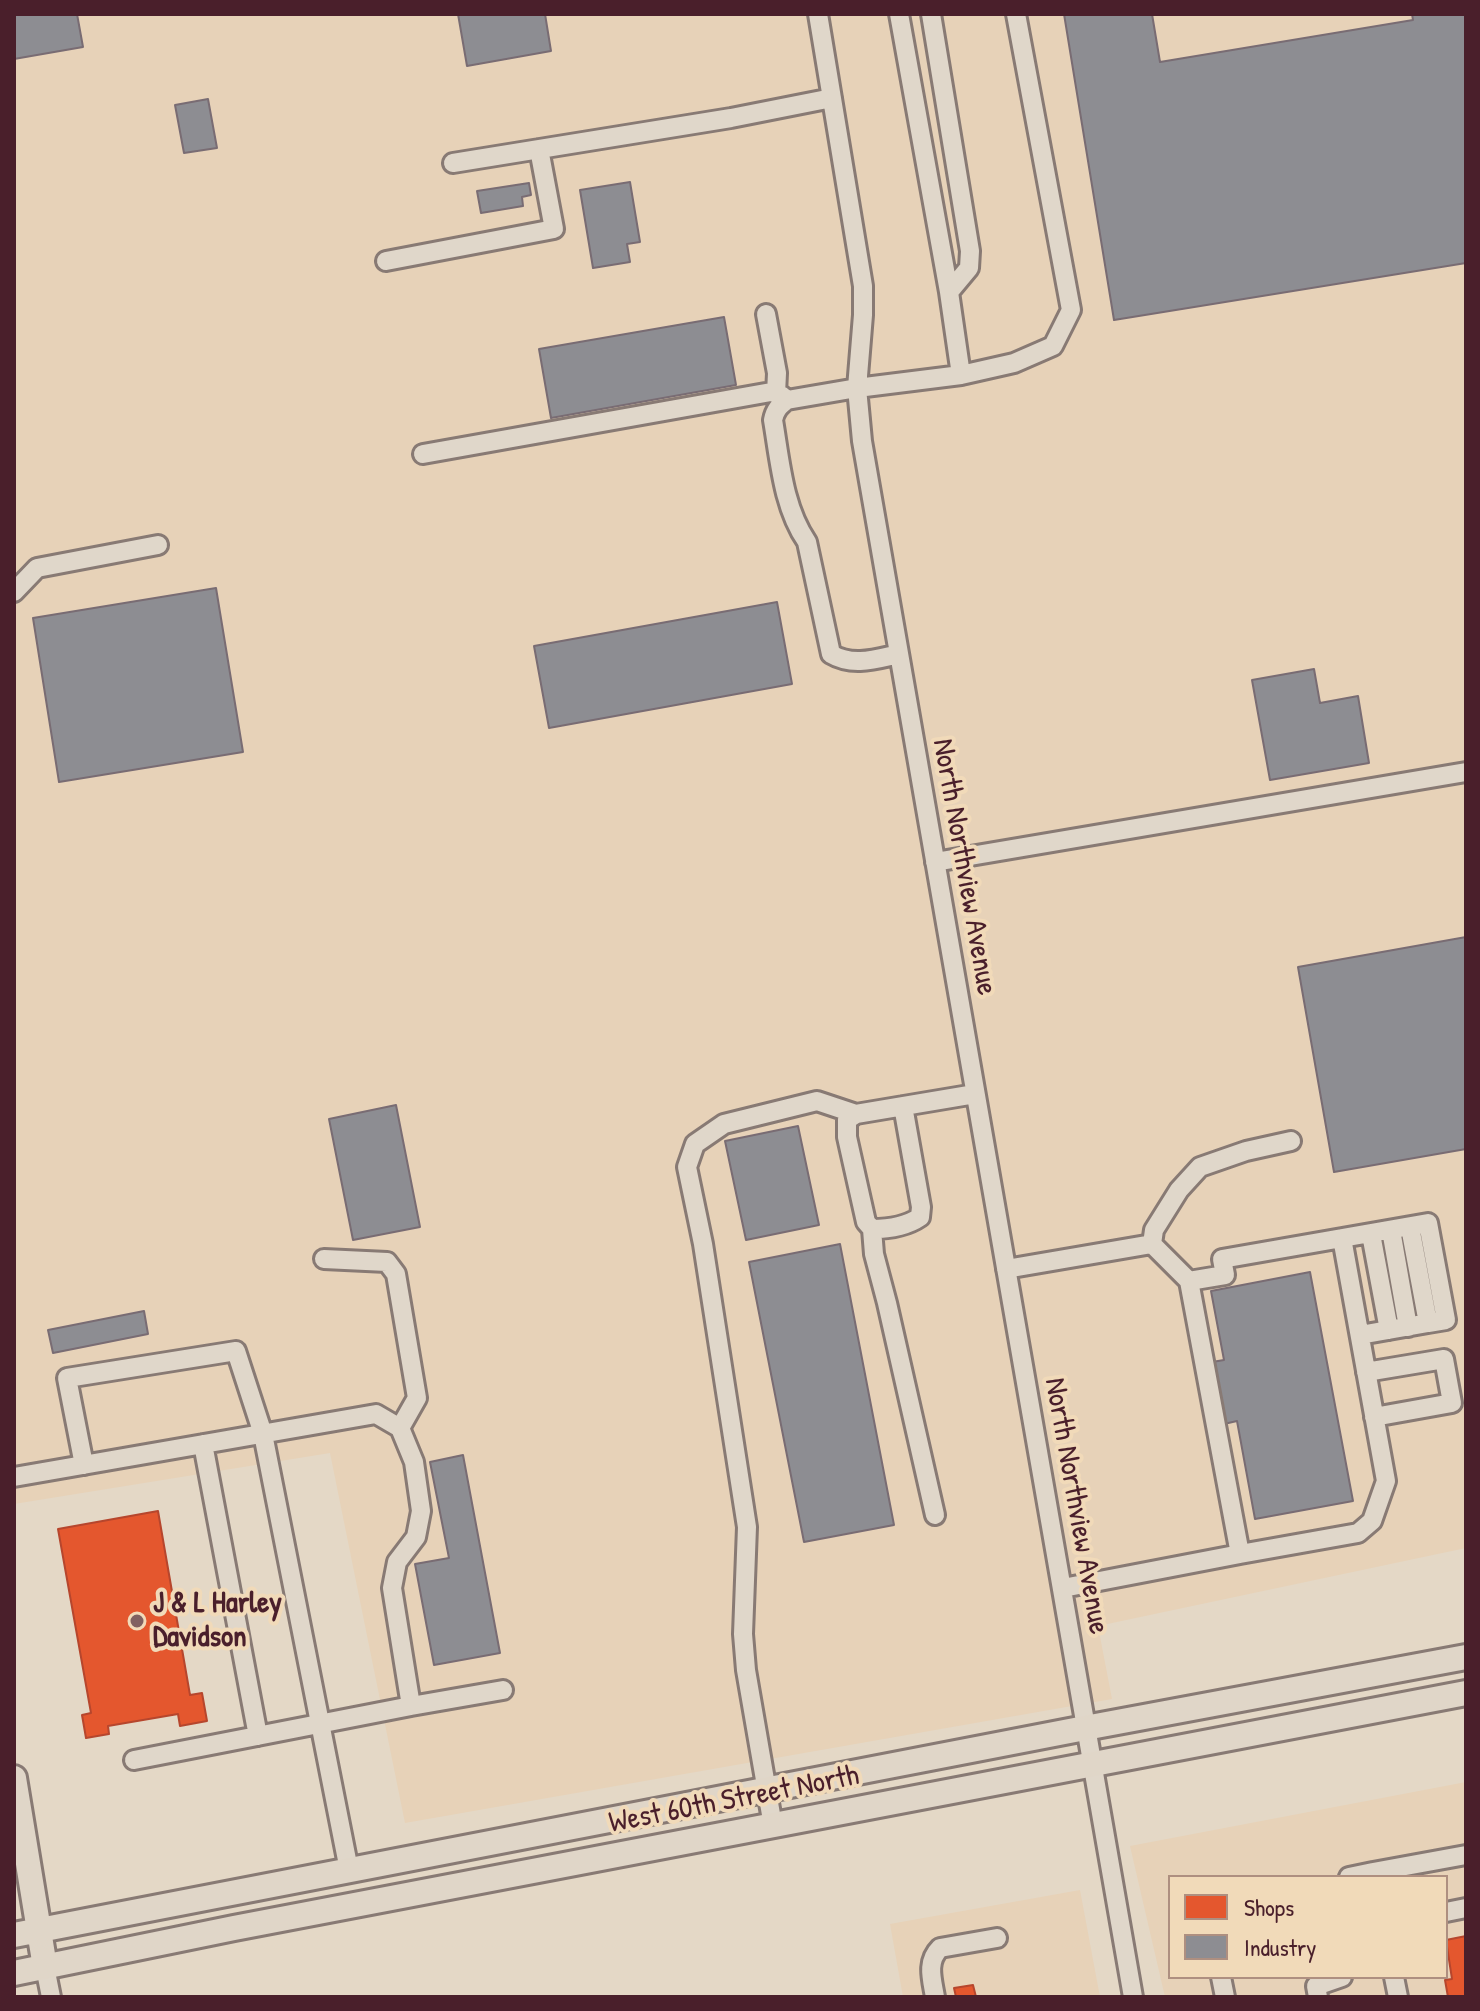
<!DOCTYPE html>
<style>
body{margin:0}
#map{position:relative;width:1480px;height:2011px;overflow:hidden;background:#e4d8c6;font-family:"Patrick Hand",sans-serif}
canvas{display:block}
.frame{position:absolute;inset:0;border:16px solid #4a1f2b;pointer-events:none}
.legend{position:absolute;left:1168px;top:1875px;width:280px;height:104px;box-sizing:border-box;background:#f1dab9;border:2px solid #ae8f80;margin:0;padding:10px 14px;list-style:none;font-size:24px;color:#4a1f2b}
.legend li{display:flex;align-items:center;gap:16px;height:40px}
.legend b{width:40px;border:2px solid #ae8f80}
</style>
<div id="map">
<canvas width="1480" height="2011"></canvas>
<div class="frame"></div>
<ul class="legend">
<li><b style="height:22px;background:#e4572e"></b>Shops</li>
<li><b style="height:22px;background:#8d8d92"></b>Industry</li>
</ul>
</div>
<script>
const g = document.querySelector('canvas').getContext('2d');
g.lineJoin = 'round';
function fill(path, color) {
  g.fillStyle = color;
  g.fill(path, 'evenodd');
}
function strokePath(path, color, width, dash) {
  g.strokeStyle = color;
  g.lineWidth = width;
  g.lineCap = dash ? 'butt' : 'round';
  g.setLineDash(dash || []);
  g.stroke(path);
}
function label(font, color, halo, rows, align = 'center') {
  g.font = font + ' "Patrick Hand",sans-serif';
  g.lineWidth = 8;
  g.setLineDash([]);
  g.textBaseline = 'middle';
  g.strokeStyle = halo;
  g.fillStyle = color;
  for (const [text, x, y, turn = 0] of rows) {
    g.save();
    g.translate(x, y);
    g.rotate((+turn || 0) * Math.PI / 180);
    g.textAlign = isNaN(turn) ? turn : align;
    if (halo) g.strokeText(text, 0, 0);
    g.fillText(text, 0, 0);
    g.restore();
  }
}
const built = new Path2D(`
 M 14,14 L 1466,14 L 1466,1548 L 1098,1626 L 1112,1699 L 405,1823 L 330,1453 L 14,1504 Z
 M 1466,1782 L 1466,1997 L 1165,1997 L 1130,1846 ZM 1170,1877 L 1446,1877 L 1446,1977 L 1170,1977 Z
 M 1080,1890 L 1100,1997 L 903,1997 L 890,1924 Z`);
const shops = new Path2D(`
 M 158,1511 L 190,1695 L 202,1693 L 207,1721 L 180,1726 L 178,1714 L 108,1726 L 109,1734 L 86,1738 L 82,1715 L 91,1713 L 58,1529 Z
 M 1466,1936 L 1466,1997 L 1448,1997 L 1445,1980 L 1452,1979 L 1446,1940 Z
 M 973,1985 L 976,1997 L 956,1997 L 954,1988 Z`);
const industry = new Path2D(`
 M 14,14 L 77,14 L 83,47 L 14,59 Z
 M 458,14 L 545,14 L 551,51 L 467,66 Z
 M 1064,14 L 1152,14 L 1160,62 L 1413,20 L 1412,14 L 1466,14 L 1466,263 L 1114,320 Z
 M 208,99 L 217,148 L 184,153 L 175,105 Z
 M 630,182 L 640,242 L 627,244 L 630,262 L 593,268 L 580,190 Z
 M 529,183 L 531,195 L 522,197 L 523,206 L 481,213 L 477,191 Z
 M 724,317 L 736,385 L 551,418 L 539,349 Z
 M 216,588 L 243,752 L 59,782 L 33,618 Z
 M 777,602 L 792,684 L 549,728 L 534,646 Z
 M 1314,669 L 1320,703 L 1358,696 L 1369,763 L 1270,780 L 1252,680 Z
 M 1466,937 L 1466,1149 L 1334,1172 L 1298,967 Z
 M 396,1105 L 420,1227 L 353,1240 L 329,1119 Z
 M 798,1126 L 819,1225 L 746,1240 L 725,1141 Z
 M 840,1244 L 894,1525 L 804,1542 L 749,1262 Z
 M 1310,1272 L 1353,1501 L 1255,1519 L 1237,1421 L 1224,1424 L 1212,1362 L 1224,1360 L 1211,1291 Z
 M 144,1311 L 148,1334 L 53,1353 L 48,1330 Z
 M 463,1455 L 500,1653 L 434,1665 L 415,1564 L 449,1558 L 430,1462 Z`);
const minor = new Path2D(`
 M 818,14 L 863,286 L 863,315 L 857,388 L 862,441 L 1133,1997
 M 899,14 L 949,292 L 961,375
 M 931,14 L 970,251 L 969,268 L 949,292
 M 453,163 L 731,118 L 832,98
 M 386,261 L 554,229 L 539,149
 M 766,314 L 777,373 L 776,394
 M 423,454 L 771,392 L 781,395 L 787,400
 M 14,592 L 37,568 L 158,545
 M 899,654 C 876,659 853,667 831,654 L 807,542 C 783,507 780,461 773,420 C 775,410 779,406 787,400 L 857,388 L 961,375 L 1014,363 L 1053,346 L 1071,310 L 1016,14
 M 935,862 L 1466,772
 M 903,1106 L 921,1207 L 920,1217 C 907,1226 889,1229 872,1229 L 866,1222 L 847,1137 L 847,1120 L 856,1114 L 975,1094
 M 872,1229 L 874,1254 L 887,1303 L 935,1515
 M 1391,1230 L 1408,1327
 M 1371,1234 L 1389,1330
 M 1152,1244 L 1154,1230 L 1179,1190 L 1200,1167 L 1246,1151 L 1291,1141
 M 324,1259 L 387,1262 L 396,1274 L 417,1398 L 400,1428
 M 1006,1269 L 1152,1244 L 1189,1281 L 1240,1554 L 1063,1588
 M 1189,1281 L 1225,1275 L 1222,1259 L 1428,1223 L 1446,1320 L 1428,1323
 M 1360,1335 L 1428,1323 L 1410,1227
 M 1366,1372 L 1444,1359 L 1452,1403 L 1374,1417
 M 203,1444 L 258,1736
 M 84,1465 L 67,1378 L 236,1351 L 263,1434 L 349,1870
 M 14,1477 L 376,1414 L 400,1428 L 414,1462 L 421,1511 L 416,1537 L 397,1562 L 392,1588 L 411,1706 L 134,1760
 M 1240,1554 L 1358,1533 L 1372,1521 L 1386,1481 L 1342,1238
 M 411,1706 L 503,1690
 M 773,1826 L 746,1670 L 743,1634 L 747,1527 L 703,1244 L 687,1167 L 695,1144 L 724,1124 L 817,1101 L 856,1114
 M 1349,1877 L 1373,1872
 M 1374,1877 L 1373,1872 L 1466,1855
 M 1446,1912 L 1466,1908
 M 45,1967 L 51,1997
 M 1221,1977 L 1225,1997
 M 1394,1977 L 1398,1997
 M 935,1997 C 932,1979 926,1962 940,1948 L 997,1938
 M 1318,1997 L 1316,1986 L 1342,1977`);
const major = new Path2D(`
 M 14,1778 L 45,1967
 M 14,1935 L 1085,1728 L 1466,1657
 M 14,1973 L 234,1928 L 1466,1693`);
const markers = [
 [137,1621,8,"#806061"]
];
const streetNames = [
 ["North Northview Avenue",964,867,80],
 ["North Northview Avenue",1076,1506,80],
 ["West 60th Street North",734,1800,-11]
];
const poiNames = [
 ["J & L Harley",153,1604],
 ["Davidson",153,1638]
];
fill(built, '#e7d2b8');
fill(shops, '#e4572e');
strokePath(shops, '#b6462d', 2);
fill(industry, '#8d8d92');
strokePath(industry, '#796c73', 2);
strokePath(minor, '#887a74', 24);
strokePath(major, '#887a74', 30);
strokePath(minor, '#e0d7ca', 18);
strokePath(major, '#e0d6c8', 24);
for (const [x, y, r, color] of markers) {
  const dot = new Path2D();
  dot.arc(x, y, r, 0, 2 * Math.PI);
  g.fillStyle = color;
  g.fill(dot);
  strokePath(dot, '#f1dab9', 3);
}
label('30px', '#4a1f2b', '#f1dab9', streetNames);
label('bold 30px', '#4a1f2b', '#f1dab9', poiNames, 'left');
</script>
